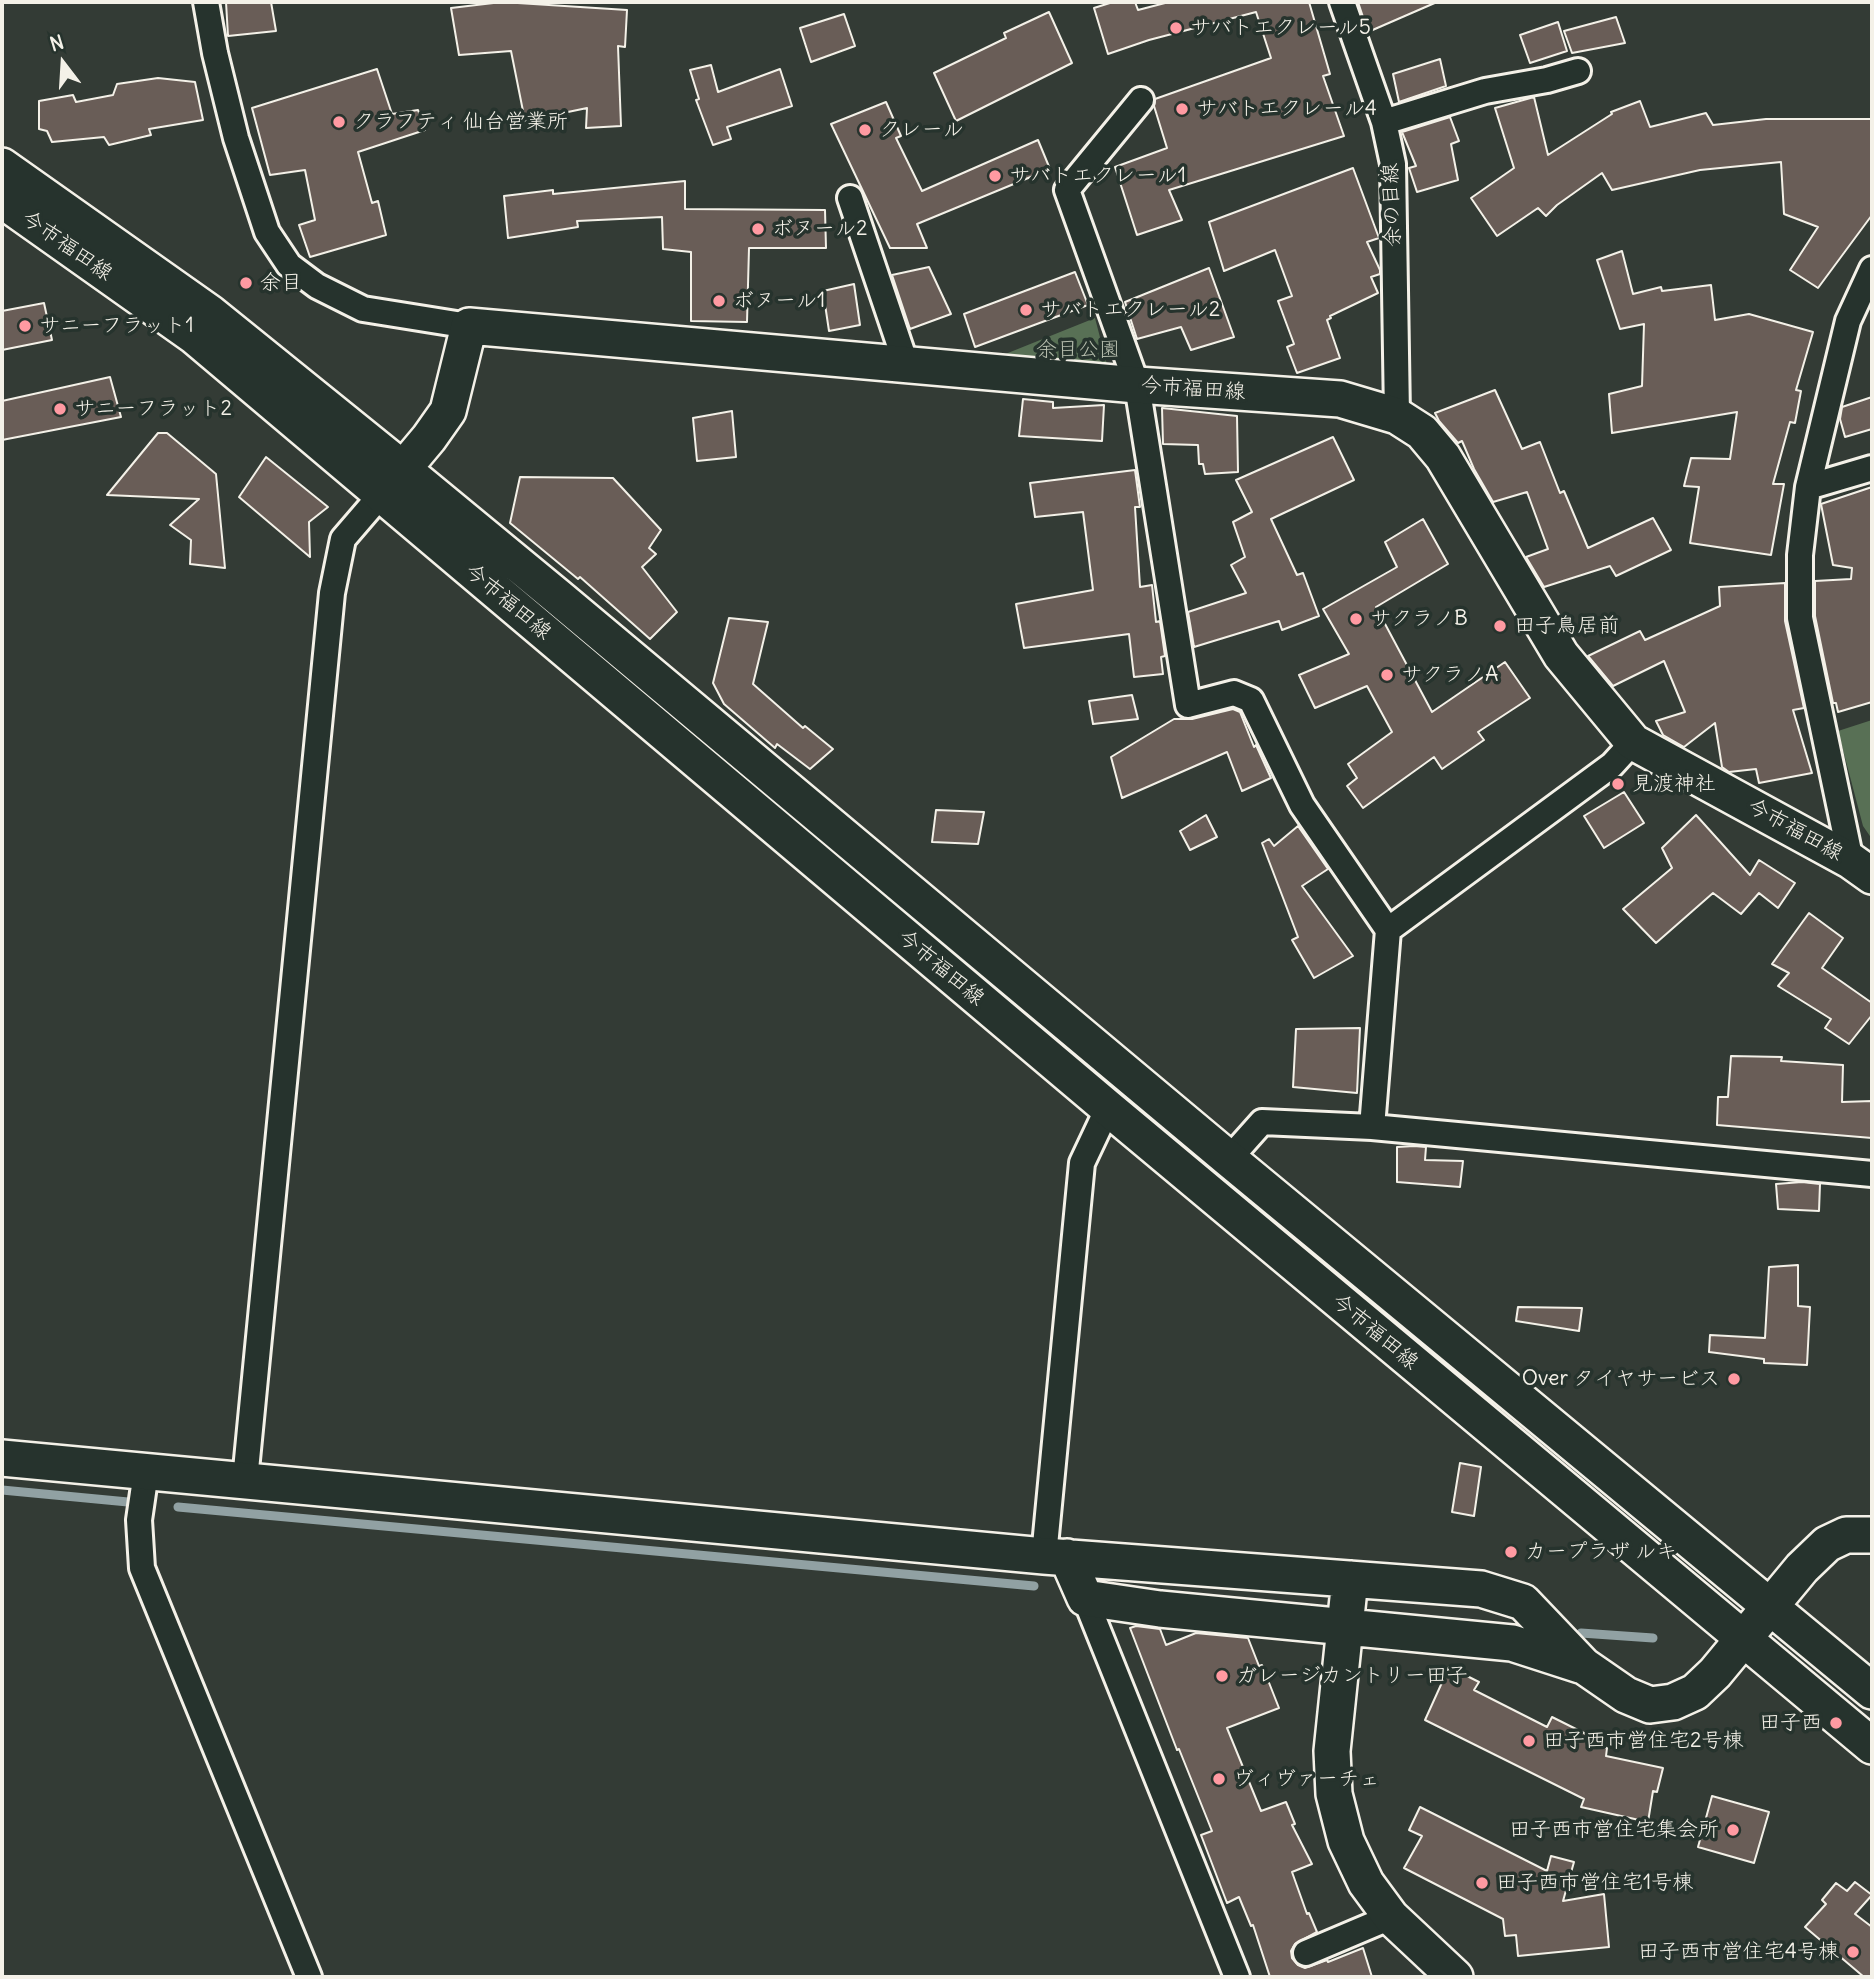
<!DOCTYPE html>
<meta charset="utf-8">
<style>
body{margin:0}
#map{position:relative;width:1874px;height:1979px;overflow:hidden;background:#333b35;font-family:Delius,sans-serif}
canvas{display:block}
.frame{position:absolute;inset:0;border:4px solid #f4f1e8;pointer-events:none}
.north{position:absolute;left:28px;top:28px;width:70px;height:70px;-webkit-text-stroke:5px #26332d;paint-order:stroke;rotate:343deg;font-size:19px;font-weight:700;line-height:28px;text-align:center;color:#f4f1e8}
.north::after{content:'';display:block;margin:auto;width:24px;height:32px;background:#f4f1e8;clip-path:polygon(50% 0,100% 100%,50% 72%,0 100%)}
</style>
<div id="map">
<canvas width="1874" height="1979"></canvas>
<div class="frame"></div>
<div class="north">N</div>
</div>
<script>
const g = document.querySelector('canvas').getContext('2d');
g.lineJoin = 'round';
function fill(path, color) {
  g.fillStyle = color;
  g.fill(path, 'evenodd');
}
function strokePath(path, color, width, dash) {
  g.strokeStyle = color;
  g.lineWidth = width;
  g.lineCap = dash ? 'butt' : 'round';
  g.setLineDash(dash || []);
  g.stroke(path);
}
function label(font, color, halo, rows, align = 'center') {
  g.font = font + ' Delius,"Klee One",sans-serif';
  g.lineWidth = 7;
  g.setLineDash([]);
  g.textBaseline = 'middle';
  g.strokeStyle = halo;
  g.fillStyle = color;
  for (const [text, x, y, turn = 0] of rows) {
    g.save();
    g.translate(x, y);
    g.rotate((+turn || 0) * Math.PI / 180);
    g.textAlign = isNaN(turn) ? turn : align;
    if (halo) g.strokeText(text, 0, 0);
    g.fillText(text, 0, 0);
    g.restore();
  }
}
const green = new Path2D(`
 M 1095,318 L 1110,376 L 978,365 Z
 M 1872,720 L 1872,839 L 1863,826 L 1838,731 Z`);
const stream = new Path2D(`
 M 2,1490 L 128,1502
 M 178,1507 L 1034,1586
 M 1581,1633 L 1653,1638`);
const building = new Path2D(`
 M 226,2 L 271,2 L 276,31 L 228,36 Z
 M 502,2 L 627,10 L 625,47 L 618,46 L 621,126 L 586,128 L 587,108 L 525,121 L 511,51 L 459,55 L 451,8 Z
 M 1113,2 L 1135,2 L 1138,10 L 1169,2 L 1309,2 L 1330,74 L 1323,76 L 1344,136 L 1169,190 L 1182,220 L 1137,235 L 1115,167 L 1167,148 L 1154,106 L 1155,99 L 1271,58 L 1256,12 L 1149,40 L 1108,54 L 1094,8 Z
 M 1358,2 L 1437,2 L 1368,32 Z
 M 1049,12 L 1072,63 L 956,121 L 934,73 L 1006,38 L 1004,33 Z
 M 844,14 L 855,46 L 811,62 L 800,28 Z
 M 1616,17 L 1625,43 L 1572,53 L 1564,31 Z
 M 1558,22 L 1567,51 L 1530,63 L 1520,35 Z
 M 1440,59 L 1446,86 L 1399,102 L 1393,74 Z
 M 711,65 L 718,92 L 780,69 L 792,106 L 727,127 L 731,139 L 713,145 L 696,100 L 699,99 L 690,70 Z
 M 377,69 L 392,114 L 418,110 L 425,130 L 358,152 L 372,203 L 378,201 L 386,235 L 310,257 L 299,225 L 315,220 L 305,170 L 270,175 L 252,108 Z
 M 158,78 L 195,82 L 203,120 L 149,129 L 151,135 L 109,145 L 104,137 L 52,142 L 47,131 L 39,129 L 39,101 L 73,95 L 76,102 L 113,95 L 117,84 Z
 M 1534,97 L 1548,155 L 1612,114 L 1611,112 L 1640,101 L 1650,127 L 1706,113 L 1713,125 L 1766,119 L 1872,119 L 1872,215 L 1818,288 L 1790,270 L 1818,227 L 1784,214 L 1781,162 L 1700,170 L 1612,190 L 1602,173 L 1557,205 L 1546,216 L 1538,208 L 1497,236 L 1471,198 L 1514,168 L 1495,108 Z
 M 886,102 L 901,136 L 896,138 L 922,191 L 1038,140 L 1050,169 L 917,224 L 927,248 L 890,248 L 831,124 Z
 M 1450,117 L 1459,141 L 1451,144 L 1458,180 L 1417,192 L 1409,168 L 1416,166 L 1402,132 Z
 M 1353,168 L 1379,238 L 1367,242 L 1380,270 L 1380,274 L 1371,277 L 1378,293 L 1330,316 L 1331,318 L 1327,320 L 1340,358 L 1297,373 L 1287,347 L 1294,344 L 1278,301 L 1292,296 L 1275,250 L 1224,271 L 1209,222 Z
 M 685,181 L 685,209 L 825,210 L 826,248 L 749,248 L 747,322 L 691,321 L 691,252 L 663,249 L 662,217 L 577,221 L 578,227 L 508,238 L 504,196 L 553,190 L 553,194 Z
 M 1622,251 L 1633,294 L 1661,287 L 1662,291 L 1711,285 L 1715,320 L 1749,314 L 1813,332 L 1796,390 L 1801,391 L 1795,423 L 1790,422 L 1773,484 L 1784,484 L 1771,555 L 1690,543 L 1699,487 L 1684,486 L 1691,458 L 1730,459 L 1737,412 L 1612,433 L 1609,394 L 1642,386 L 1644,324 L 1620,329 L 1597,260 Z
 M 929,267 L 951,314 L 910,329 L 892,275 Z
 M 1209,268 L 1234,337 L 1191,350 L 1181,327 L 1137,339 L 1125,302 Z
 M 1075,272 L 1088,305 L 975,347 L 964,314 Z
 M 854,284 L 860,325 L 829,331 L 823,291 Z
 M 44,303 L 52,340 L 2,350 L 2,311 Z
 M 110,377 L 121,417 L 2,440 L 2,401 Z
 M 1495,390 L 1522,449 L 1540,442 L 1560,493 L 1564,491 L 1588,548 L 1653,518 L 1671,550 L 1616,576 L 1610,566 L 1544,587 L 1526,557 L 1548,549 L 1527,492 L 1493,502 L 1474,469 L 1462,441 L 1458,443 L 1439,421 L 1435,413 Z
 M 1872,397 L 1872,429 L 1845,437 L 1840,419 L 1842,407 Z
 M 1023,399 L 1053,402 L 1053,408 L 1104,405 L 1102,441 L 1019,436 Z
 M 1162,408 L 1237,416 L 1238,472 L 1205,474 L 1203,464 L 1199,464 L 1198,445 L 1163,444 Z
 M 732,411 L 736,457 L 697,461 L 693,418 Z
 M 158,433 L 167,433 L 216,474 L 225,568 L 190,564 L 191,540 L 170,525 L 199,499 L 107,495 Z
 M 1333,437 L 1354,480 L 1271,519 L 1297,575 L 1303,573 L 1319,616 L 1282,630 L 1279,621 L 1194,647 L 1188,612 L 1246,593 L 1231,565 L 1245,557 L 1233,522 L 1252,512 L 1236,480 Z
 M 266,457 L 328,507 L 309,522 L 310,557 L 239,497 Z
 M 1135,470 L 1140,507 L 1135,507 L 1140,587 L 1152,585 L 1156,622 L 1160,621 L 1165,656 L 1161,657 L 1163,674 L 1134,677 L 1129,634 L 1024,648 L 1016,604 L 1093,590 L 1083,512 L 1035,517 L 1030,483 Z
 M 520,477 L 613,478 L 661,530 L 649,548 L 656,554 L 642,567 L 677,612 L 650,639 L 580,577 L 578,579 L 510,523 Z
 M 1872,487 L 1872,702 L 1838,712 L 1836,703 L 1833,703 L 1815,616 L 1815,581 L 1851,579 L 1852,568 L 1833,565 L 1821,504 Z
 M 1423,519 L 1448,564 L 1376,607 L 1432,712 L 1505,662 L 1530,698 L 1478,732 L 1484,740 L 1442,769 L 1434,757 L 1363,808 L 1347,786 L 1357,778 L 1348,764 L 1392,732 L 1367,686 L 1315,708 L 1299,675 L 1349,654 L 1323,609 L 1397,567 L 1385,542 Z
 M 1785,583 L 1785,621 L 1804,708 L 1793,710 L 1812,773 L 1759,783 L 1756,769 L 1729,772 L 1722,767 L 1715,723 L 1684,747 L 1663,735 L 1656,721 L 1685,712 L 1664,661 L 1613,686 L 1588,656 L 1640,631 L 1645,640 L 1720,606 L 1719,587 Z
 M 729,618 L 768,622 L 753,684 L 803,728 L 805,726 L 833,749 L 810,769 L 777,744 L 775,748 L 724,704 L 713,683 Z
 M 1132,695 L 1138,719 L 1093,724 L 1089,701 Z
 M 1233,709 L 1240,712 L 1254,747 L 1256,745 L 1271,778 L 1242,791 L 1227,752 L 1122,798 L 1111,757 L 1174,719 L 1192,719 Z
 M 1624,792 L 1644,823 L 1604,848 L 1584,816 Z
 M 936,810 L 984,812 L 978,844 L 932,842 Z
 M 1206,815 L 1217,837 L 1190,850 L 1180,831 Z
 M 1696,815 L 1750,875 L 1759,860 L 1795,883 L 1778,908 L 1759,893 L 1741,914 L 1713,893 L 1656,943 L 1623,909 L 1672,868 L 1662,848 Z
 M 1298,826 L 1328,869 L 1302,886 L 1353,956 L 1314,978 L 1292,940 L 1298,937 L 1262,843 L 1269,839 L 1274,846 Z
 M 1809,913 L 1843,938 L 1822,968 L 1872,1003 L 1872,1015 L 1849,1044 L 1825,1028 L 1831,1019 L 1778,986 L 1789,973 L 1772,964 Z
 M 1360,1028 L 1357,1093 L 1293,1087 L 1296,1029 Z
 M 1731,1056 L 1782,1057 L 1781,1061 L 1843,1065 L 1842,1102 L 1872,1101 L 1872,1138 L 1717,1125 L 1718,1097 L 1728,1097 Z
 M 1414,1146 L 1426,1147 L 1425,1160 L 1463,1161 L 1460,1187 L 1397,1182 L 1397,1147 Z
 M 1802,1182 L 1820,1184 L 1819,1211 L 1778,1209 L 1776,1184 Z
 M 1798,1265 L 1798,1306 L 1810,1307 L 1807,1365 L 1764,1363 L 1764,1359 L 1709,1352 L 1710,1335 L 1765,1338 L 1769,1267 Z
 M 1518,1307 L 1582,1308 L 1579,1331 L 1516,1321 Z
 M 1460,1463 L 1481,1467 L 1474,1516 L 1452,1512 Z
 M 1136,1626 L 1160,1629 L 1166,1645 L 1196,1633 L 1248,1638 L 1259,1666 L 1262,1665 L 1279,1708 L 1227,1728 L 1261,1811 L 1286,1802 L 1295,1824 L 1292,1825 L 1312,1864 L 1292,1872 L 1307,1914 L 1309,1913 L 1317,1932 L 1295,1944 L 1291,1951 L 1292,1958 L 1298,1965 L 1305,1968 L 1327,1960 L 1328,1962 L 1363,1948 L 1372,1977 L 1270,1977 L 1253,1925 L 1251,1926 L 1239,1897 L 1227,1903 L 1201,1835 L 1212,1831 L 1179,1749 L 1177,1750 L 1130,1628 Z
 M 1449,1667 L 1479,1682 L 1474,1690 L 1547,1727 L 1552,1717 L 1592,1737 L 1590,1745 L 1607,1748 L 1606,1756 L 1663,1768 L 1657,1792 L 1653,1791 L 1648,1822 L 1581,1807 L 1584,1799 L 1425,1720 Z
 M 1712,1796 L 1769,1812 L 1754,1863 L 1698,1847 Z
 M 1420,1807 L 1547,1871 L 1551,1856 L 1574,1862 L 1563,1901 L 1604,1894 L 1609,1947 L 1518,1956 L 1516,1935 L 1505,1936 L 1503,1919 L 1404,1868 L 1422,1836 L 1409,1830 Z
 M 1855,1882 L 1872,1895 L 1855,1914 L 1872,1927 L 1872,1977 L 1864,1977 L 1805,1927 L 1826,1904 L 1822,1900 L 1836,1883 L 1847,1891 Z`);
const street = new Path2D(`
 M 206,2 L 215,53 L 236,138 L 267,232 L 289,265 L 317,286 L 363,309 L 469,326
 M 1342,2 L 1384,122 L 1393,164 L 1397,416
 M 1141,100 L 1067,190 L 1137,385 L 1188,705 L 1234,693 L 1251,700 L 1302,805 L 1388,930 L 1612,765 L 1633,742
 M 1384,122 L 1485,91 L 1547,80 L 1578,71
 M 850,198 L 906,364
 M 1808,487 L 1872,468
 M 1851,861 L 1800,618 L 1800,555 L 1808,487 L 1848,321 L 1872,269
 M 1372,1127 L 1388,930
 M 1229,1159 L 1262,1122 L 1372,1127 L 1872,1174
 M 146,1472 L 139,1520 L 142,1568 L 309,1977
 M 245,1480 L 332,593 L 343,539 L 392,482
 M 1044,1556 L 1082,1163 L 1108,1108
 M 1085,1598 L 1237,1977
 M 1306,1953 L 1391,1917`);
const secondary = new Path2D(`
 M 2,166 L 210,313 L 403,469 L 558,597 L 1229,1159 L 1872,1691
 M 2,200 L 194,336 L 1108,1108 L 1872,1746
 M 403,469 L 429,438 L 448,411 L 469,326 L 1137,385 L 1340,399 L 1397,416 L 1422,432 L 1443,457 L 1561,655 L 1633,742 L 1851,861 L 1872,876
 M 2,1458 L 1044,1556 L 1481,1589 L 1523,1602 L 1584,1666 L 1626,1695 L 1650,1705 L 1673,1702 L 1695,1692 L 1715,1673 L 1802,1568 L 1827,1544 L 1846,1535 L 1872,1535
 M 1067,1557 L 1085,1598 L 1160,1609 L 1512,1643 L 1580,1665
 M 1350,1579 L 1332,1751 L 1334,1794 L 1346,1841 L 1366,1883 L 1391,1917 L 1455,1977`);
const markers = [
 [1176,28,7,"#ff9aa2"],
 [1182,109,7,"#ff9aa2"],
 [339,122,7,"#ff9aa2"],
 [865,130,7,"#ff9aa2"],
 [995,176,7,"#ff9aa2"],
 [758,229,7,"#ff9aa2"],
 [246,283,7,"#ff9aa2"],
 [719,301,7,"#ff9aa2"],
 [1026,310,7,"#ff9aa2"],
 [25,326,7,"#ff9aa2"],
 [60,409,7,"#ff9aa2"],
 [1356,619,7,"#ff9aa2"],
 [1500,626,7,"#ff9aa2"],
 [1387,675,7,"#ff9aa2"],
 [1618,784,7,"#ff9aa2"],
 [1734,1379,7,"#ff9aa2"],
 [1511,1552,7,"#ff9aa2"],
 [1222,1676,7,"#ff9aa2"],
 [1836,1723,7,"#ff9aa2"],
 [1529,1741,7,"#ff9aa2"],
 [1219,1779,7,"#ff9aa2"],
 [1733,1830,7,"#ff9aa2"],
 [1482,1883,7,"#ff9aa2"],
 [1853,1952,7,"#ff9aa2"]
];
const poiNames = [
 ["サバトエクレール5",1190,28],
 ["サバトエクレール4",1196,109],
 ["クラフティ 仙台営業所",353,122],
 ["クレール",879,130],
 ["サバトエクレール1",1009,176],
 ["ボヌール2",772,229],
 ["余目",260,283],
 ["ボヌール1",733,301],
 ["サバトエクレール2",1040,310],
 ["サニーフラット1",39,326],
 ["サニーフラット2",74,409],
 ["サクラノB",1370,619],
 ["田子鳥居前",1514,626],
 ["サクラノA",1401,675],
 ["見渡神社",1632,784],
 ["Over タイヤサービス",1720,1379,"right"],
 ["カープラザ ルキ",1525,1552],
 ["ガレージカントリー田子",1236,1676],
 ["田子西",1822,1723,"right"],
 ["田子西市営住宅2号棟",1543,1741],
 ["ヴィヴァーチェ",1233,1779],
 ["田子西市営住宅集会所",1719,1830,"right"],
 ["田子西市営住宅1号棟",1496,1883],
 ["田子西市営住宅4号棟",1839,1952,"right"]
];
const streetNames = [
 ["余の目線",1392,205,-92],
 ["今市福田線",67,246,35],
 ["今市福田線",1193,389,4],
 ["今市福田線",508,602,40],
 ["今市福田線",1795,830,29],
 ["今市福田線",941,968,40],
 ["今市福田線",1375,1332,40]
];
const parkNames = [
 ["余目公園",1078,350]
];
fill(green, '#587055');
strokePath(stream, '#91a1a3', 9);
fill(building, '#695d57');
strokePath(building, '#f4f1e8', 2);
strokePath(street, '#f4f1e8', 30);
strokePath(secondary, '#f4f1e8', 40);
strokePath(street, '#26332d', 24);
strokePath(secondary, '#26332d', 35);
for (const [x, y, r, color] of markers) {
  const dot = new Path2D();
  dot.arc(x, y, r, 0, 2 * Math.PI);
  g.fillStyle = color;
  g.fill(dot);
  strokePath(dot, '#26332d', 2.5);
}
label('21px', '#f4f1e8', '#26332d', poiNames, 'left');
label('21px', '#f4f1e8', '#26332d', streetNames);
label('21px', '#b6bdad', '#26332d', parkNames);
</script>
